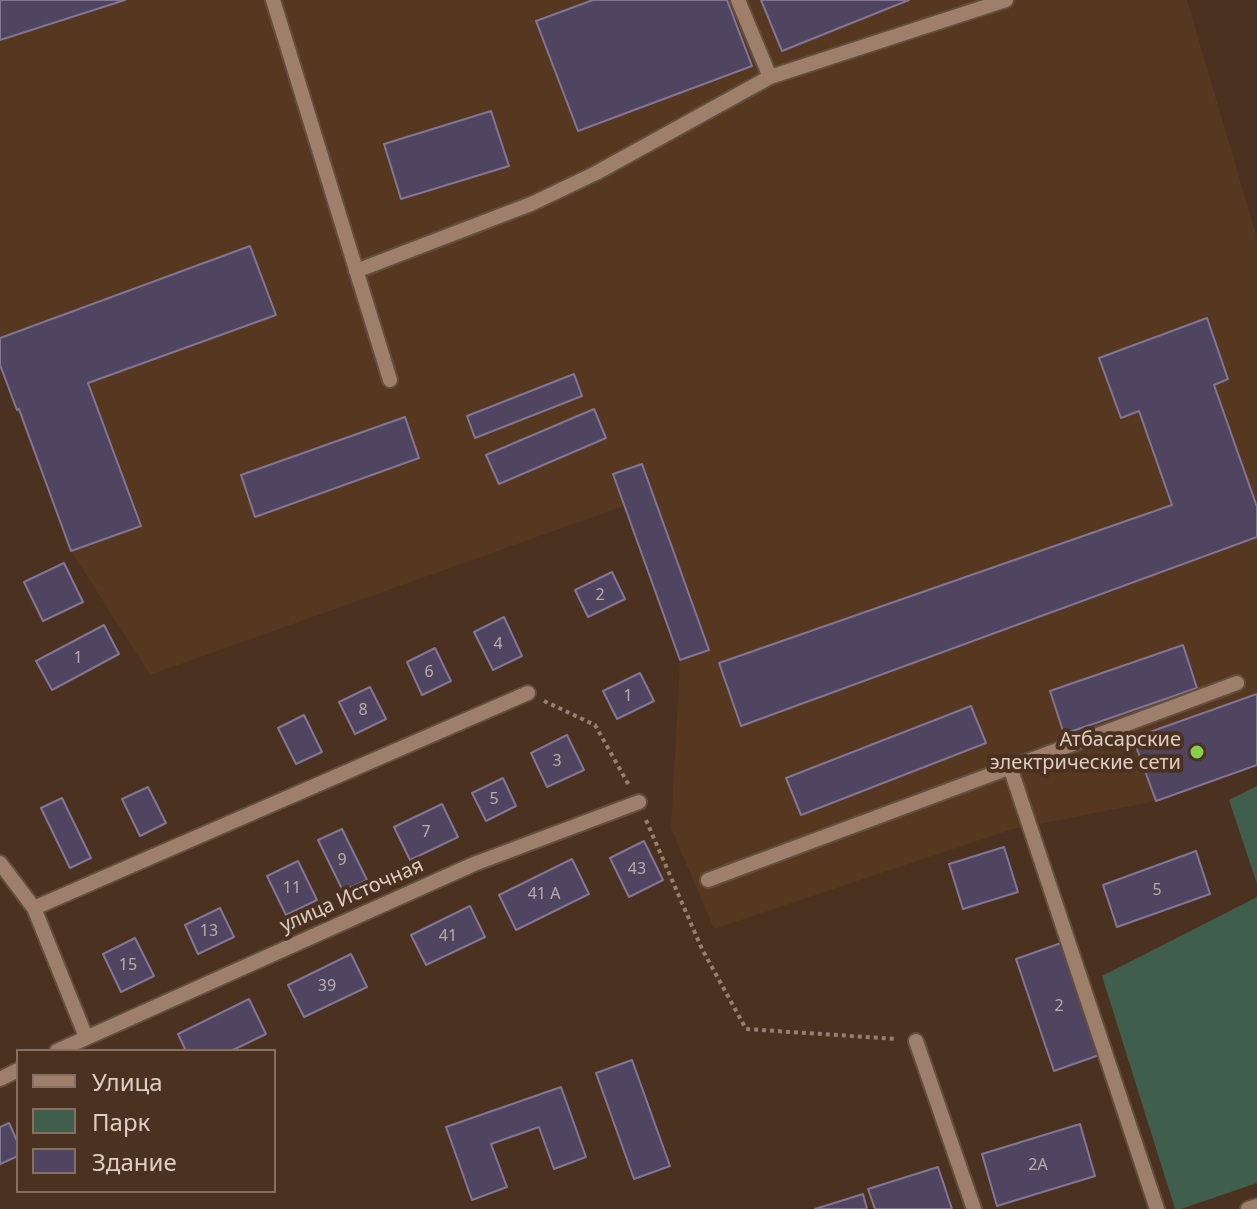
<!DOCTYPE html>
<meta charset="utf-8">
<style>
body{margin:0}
#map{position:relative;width:1257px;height:1209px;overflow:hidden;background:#4b3120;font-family:"Noto Sans",sans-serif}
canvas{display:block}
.legend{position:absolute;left:16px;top:1049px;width:260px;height:144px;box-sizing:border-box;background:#4b3120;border:2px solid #867061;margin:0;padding:10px 14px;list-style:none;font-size:24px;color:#dfcec3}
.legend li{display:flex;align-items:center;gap:16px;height:40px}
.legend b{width:40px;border:2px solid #867061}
</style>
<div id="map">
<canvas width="1257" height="1209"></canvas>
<ul class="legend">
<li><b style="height:10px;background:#9d7f6b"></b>Улица</li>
<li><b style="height:22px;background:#3f5e4c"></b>Парк</li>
<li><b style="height:22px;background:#504561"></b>Здание</li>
</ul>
</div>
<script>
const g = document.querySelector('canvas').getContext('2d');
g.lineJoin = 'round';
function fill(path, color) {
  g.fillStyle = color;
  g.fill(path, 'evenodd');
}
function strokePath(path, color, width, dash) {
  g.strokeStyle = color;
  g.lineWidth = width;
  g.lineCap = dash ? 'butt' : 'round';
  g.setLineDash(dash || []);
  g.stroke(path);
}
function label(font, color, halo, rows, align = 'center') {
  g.font = font + ' "Noto Sans",sans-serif';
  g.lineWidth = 8;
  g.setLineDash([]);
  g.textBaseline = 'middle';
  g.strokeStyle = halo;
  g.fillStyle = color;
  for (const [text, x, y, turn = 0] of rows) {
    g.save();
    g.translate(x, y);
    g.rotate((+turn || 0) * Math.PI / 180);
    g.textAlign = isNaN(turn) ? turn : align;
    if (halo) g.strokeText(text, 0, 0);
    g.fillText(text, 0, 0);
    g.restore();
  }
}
const built = new Path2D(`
 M 0,0 L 1187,0 L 1257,238 L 1257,765 L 1156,801 L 1010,830 L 714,929 L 671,828 L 680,660 L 624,506 L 150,675 L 71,551 L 0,365 Z`);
const green = new Path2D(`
 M 1257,786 L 1257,884 L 1229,800 Z
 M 1257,897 L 1257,1183 L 1181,1209 L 1175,1209 L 1102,976 Z`);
const building = new Path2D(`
 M 0,0 L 125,0 L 0,40 Z
 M 593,0 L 727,0 L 752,66 L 578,131 L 536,21 Z
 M 761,0 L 909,0 L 782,51 Z
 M 491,111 L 509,166 L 401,199 L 384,144 Z
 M 250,246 L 276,315 L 88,383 L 141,526 L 71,551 L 19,409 L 17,410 L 0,365 L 0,338 Z
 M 1207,318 L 1228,379 L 1214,385 L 1257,507 L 1257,537 L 741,726 L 719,663 L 1172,505 L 1139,411 L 1121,418 L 1099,358 Z
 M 574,374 L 582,396 L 475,438 L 467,416 Z
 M 594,409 L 606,438 L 499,484 L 486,455 Z
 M 405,417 L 419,458 L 255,517 L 241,475 Z
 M 642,464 L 709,650 L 680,660 L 613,474 Z
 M 64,563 L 83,602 L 43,621 L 24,582 Z
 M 612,572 L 625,599 L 588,617 L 575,590 Z
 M 504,617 L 522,656 L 493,670 L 474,632 Z
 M 104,625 L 119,654 L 52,690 L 36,661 Z
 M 1183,645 L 1197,688 L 1064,734 L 1050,691 Z
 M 435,648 L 451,681 L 422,695 L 407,662 Z
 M 640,673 L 654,701 L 617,719 L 603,691 Z
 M 370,687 L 386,719 L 355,734 L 339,702 Z
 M 1257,694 L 1257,765 L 1156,801 L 1133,738 Z
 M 971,706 L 986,743 L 801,815 L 786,778 Z
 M 304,715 L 322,752 L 296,764 L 278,728 Z
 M 567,735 L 584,770 L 547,787 L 531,753 Z
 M 503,778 L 516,806 L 486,821 L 472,793 Z
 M 148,787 L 166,823 L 140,836 L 122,799 Z
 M 62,798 L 91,858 L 70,868 L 41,808 Z
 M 442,804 L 458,837 L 410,860 L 394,827 Z
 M 342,829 L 367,880 L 343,891 L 318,840 Z
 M 644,841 L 663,880 L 629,897 L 610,858 Z
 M 1004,847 L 1018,892 L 963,909 L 949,864 Z
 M 1196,851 L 1210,894 L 1117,927 L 1103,885 Z
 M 572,859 L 589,894 L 516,930 L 499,895 Z
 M 298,861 L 317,900 L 286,915 L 267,876 Z
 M 470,906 L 485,937 L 426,965 L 411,935 Z
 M 220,908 L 234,937 L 198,954 L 185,925 Z
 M 135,938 L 154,976 L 121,992 L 103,954 Z
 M 1064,942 L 1102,1054 L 1054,1071 L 1016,959 Z
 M 351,954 L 367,987 L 304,1017 L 288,985 Z
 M 249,999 L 266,1034 L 231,1051 L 186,1051 L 178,1034 Z
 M 632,1060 L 670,1166 L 634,1179 L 596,1073 Z
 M 561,1087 L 586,1157 L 554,1169 L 539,1127 L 491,1144 L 507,1187 L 472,1200 L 446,1127 Z
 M 9,1123 L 18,1143 L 18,1156 L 0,1164 L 0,1127 Z
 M 1080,1124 L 1095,1176 L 997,1206 L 982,1154 Z
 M 938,1167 L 952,1209 L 875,1209 L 868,1189 Z
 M 863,1194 L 867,1209 L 815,1209 Z`);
const path = new Path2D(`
 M 544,701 L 595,725 L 630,787
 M 646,820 L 702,949 L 746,1029 L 897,1039`);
const minor = new Path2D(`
 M 273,0 L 390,380
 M 738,0 L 770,77
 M 356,271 L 531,204 L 596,173 L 770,77 L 1006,0
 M 1010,767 L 1157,1209
 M 0,863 L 34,908 L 86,1037
 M 708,880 L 1237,683
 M 34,908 L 528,693
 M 916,1041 L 974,1209
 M 57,1051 L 474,864 L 639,802
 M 0,1079 L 18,1070
 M 1248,1209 L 1257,1206`);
const markers = [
 [1197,752,8,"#85cf4c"]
];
const numberNames = [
 ["2",600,595],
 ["4",498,644],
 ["1",78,658],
 ["6",429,672],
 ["1",628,696],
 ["8",363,710],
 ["3",557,761],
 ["5",494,799],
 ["7",426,832],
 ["9",342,860],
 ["43",637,869],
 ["11",292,888],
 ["5",1157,890],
 ["41 А",544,894],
 ["13",209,931],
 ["41",448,936],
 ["15",128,965],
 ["39",327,986],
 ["2",1059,1006],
 ["2А",1038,1165]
];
const poiNames = [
 ["Атбасарские",1181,740],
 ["электрические сети",1181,763]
];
const streetNames = [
 ["улица Источная",352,896,-24]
];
fill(built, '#563720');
fill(green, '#3f5e4c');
fill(building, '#504561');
strokePath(building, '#827694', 2);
strokePath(minor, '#644f3f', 18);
strokePath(path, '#957f71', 4, [4, 4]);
strokePath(minor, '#9d7f6b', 14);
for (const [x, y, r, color] of markers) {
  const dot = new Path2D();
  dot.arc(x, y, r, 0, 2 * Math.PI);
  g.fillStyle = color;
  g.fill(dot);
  strokePath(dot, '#4b3120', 3);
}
label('16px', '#bbacaa', null, numberNames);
label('20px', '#dfcec3', '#4b3120', poiNames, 'right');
label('20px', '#dfcec3', '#4b3120', streetNames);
</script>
